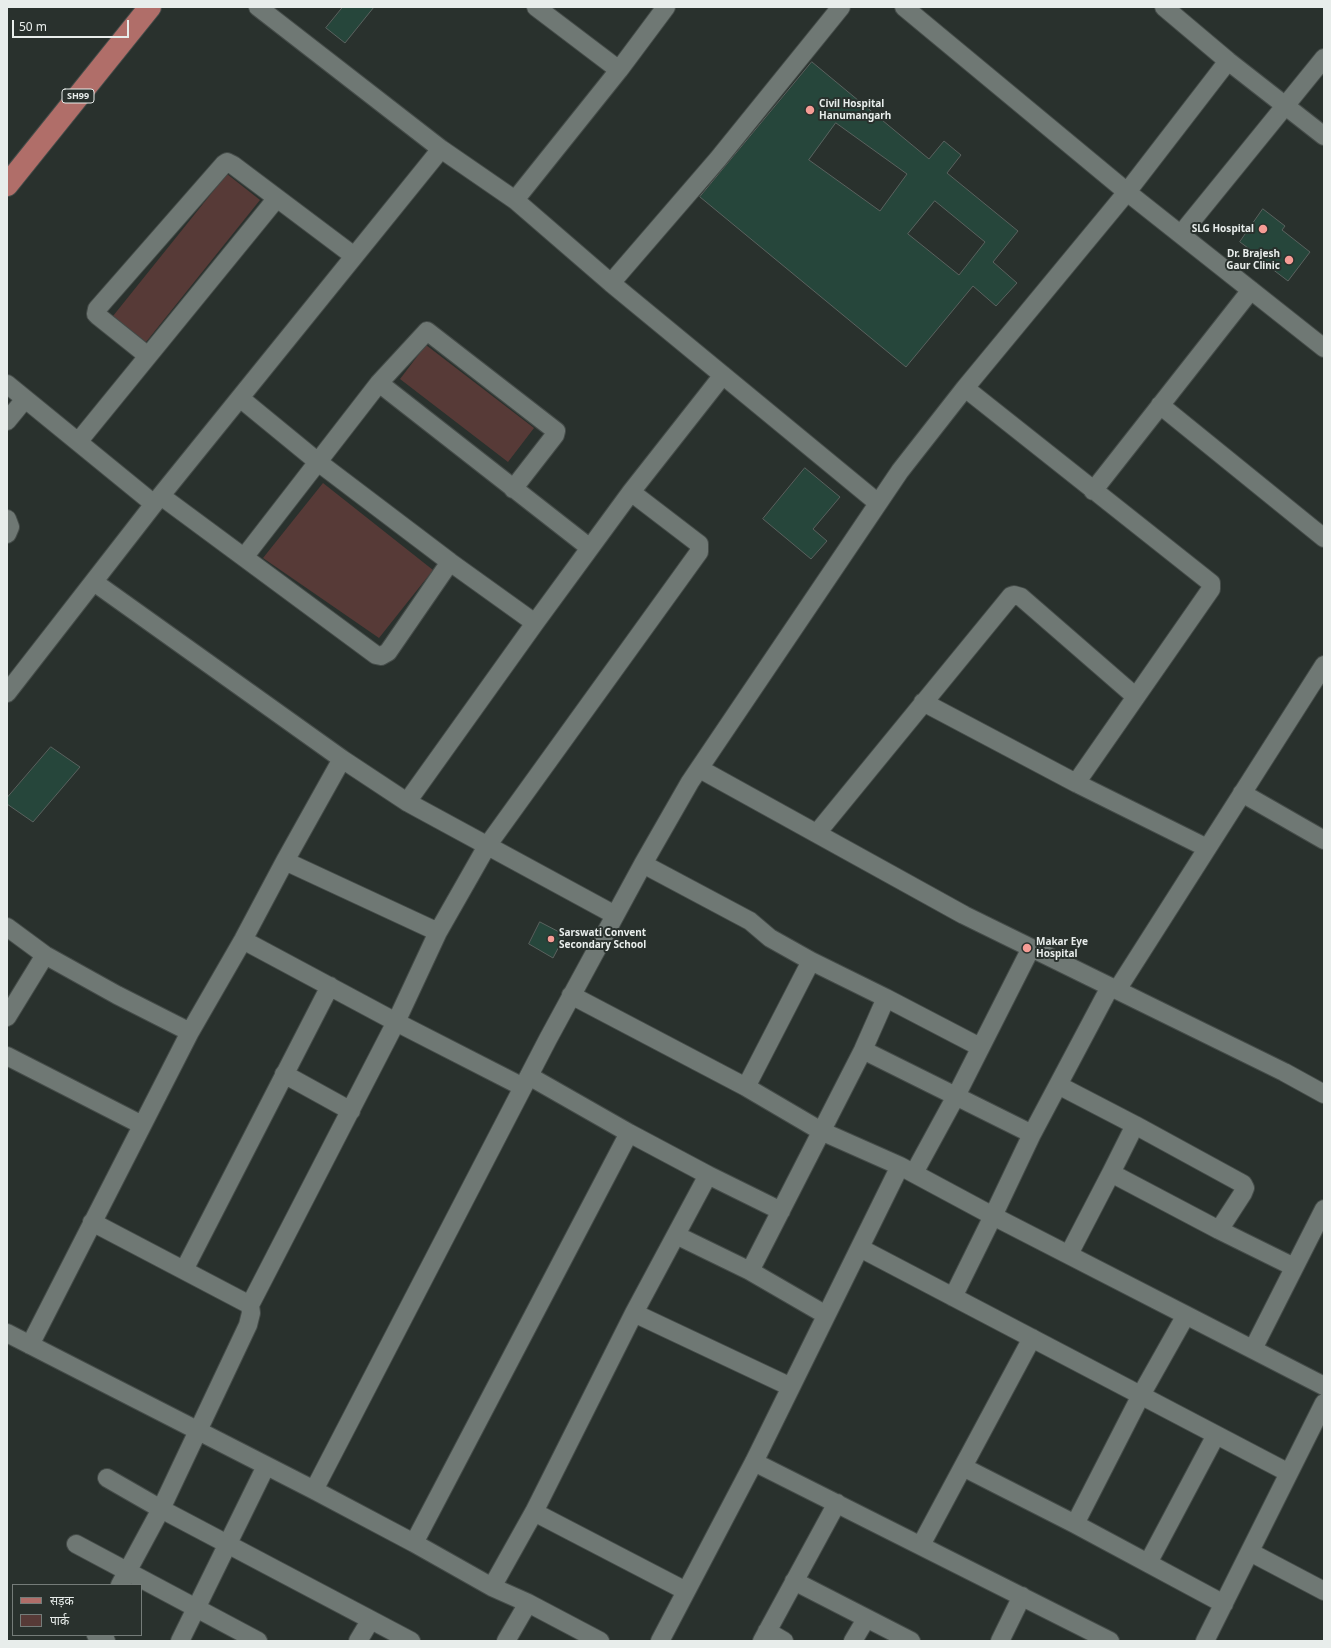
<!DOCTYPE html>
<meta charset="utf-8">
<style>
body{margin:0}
#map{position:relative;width:1331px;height:1648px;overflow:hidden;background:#29312d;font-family:"Noto Sans","Noto Sans Devanagari",sans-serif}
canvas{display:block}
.frame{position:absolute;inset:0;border:8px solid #e8edeb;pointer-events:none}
.legend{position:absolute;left:12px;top:1584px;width:130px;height:52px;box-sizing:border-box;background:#29312d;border:1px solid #757c79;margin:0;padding:5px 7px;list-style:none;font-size:12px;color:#e8edeb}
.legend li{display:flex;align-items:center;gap:8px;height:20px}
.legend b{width:20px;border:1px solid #757c79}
.scale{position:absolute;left:12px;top:20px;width:117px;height:18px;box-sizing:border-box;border:2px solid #e8edeb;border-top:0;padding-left:5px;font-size:12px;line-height:14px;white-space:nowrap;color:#e8edeb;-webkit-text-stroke:3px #29312d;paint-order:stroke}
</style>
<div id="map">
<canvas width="1331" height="1648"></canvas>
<div class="frame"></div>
<ul class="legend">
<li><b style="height:5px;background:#b06e69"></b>सड़क</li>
<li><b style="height:11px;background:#573a37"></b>पार्क</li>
</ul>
<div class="scale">50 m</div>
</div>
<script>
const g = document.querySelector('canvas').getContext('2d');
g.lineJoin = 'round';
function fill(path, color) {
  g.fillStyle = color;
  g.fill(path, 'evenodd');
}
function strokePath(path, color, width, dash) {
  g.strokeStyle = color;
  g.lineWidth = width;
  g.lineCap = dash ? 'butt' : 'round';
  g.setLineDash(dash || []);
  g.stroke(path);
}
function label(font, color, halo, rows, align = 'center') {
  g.font = font + ' "Noto Sans",sans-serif';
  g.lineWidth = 4;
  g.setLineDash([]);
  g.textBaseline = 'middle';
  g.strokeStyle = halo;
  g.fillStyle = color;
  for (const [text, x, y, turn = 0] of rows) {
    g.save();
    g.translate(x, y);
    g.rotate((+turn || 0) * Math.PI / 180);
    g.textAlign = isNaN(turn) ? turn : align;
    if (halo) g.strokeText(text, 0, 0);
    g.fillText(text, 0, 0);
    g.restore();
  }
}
const green = new Path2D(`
 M 227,174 L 260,200 L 146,342 L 113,316 Z
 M 426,345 L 534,428 L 508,462 L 400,379 Z
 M 323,483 L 433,570 L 379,638 L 263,558 Z`);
const building = new Path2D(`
 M 343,7 L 374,7 L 345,43 L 326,28 Z
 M 812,62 L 929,159 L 944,141 L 961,155 L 947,173 L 1018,231 L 993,262 L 1017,283 L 996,306 L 973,286 L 906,367 L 700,197 ZM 836,123 L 907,174 L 880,211 L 809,160 ZM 935,201 L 985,242 L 959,275 L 908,234 Z
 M 1263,209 L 1285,226 L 1282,230 L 1310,252 L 1288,281 L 1263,262 L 1264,260 L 1240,242 Z
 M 805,468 L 840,497 L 813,529 L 827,541 L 811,559 L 763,519 Z
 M 51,747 L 80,767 L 33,822 L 7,804 L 7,798 Z
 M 540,922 L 565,935 L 553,958 L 529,944 Z`);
const minor = new Path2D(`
 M 258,7 L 441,149 L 515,200 L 611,283 L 878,503
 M 536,7 L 619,70
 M 1164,7 L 1228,61 L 1324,136
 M 1228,61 L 1127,192 L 1324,348
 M 515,200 L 619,70 L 666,7
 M 1181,234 L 1324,58
 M 611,283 L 718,159 L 841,7
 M 148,356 L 98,316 L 96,314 L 97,309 L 224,164 L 227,162 L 233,165 L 354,256
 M 379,383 L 590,548
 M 7,384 L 154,504
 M 965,388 L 1211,583 L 1211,589 L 1076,783
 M 240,398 L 318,462 L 450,562 L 535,623
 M 1160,405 L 1324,538
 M 7,421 L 25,399
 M 78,442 L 277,198
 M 1093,491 L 1251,290
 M 161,496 L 376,655 L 381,656 L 388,652 L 450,562
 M 7,519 L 10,527 L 7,534
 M 245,556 L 379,383 L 427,331 L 556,431 L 555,435 L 513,489
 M 94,582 L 342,759 L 407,802 L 615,915
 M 7,693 L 154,504 L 441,149
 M 923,702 L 1076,783 L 1207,848
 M 700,769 L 964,915 L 1284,1072 L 1324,1094
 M 1242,793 L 1324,840
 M 407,802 L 535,623 L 631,492 L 723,375
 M 817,833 L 1011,596 L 1014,595 L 1021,597 L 1136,697
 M 643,864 L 750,921 L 770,938 L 811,961 L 886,998
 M 7,927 L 45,955 L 117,995 L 190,1032
 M 438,932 L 487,846 L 699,552 L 699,544 L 695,541 L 631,492
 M 243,940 L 396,1022 L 523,1087
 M 1117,990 L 1324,665
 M 571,995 L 746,1087 L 821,1131 L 900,1166 L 993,1216 L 1324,1386
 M 7,1017 L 45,955
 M 863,1050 L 1032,1134
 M 7,1056 L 142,1125
 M 284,1074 L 351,1111
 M 529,1076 L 629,1133 L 708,1175 L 781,1211
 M 1058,1085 L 1135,1125 L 1111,1173
 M 746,1087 L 811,961
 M 1135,1125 L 1243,1184 L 1245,1188 L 1243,1193 L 1219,1230
 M 914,1173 L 956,1096 L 1031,948
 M 92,1222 L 250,1305 L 396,1022 L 438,932 L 285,861
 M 676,1235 L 750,1271 L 826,1315
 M 860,1248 L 1289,1473
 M 1069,1254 L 1111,1173 L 1219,1230 L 1294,1267
 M 184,1270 L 330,986
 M 750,1271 L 863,1050 L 886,998 L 980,1047
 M 953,1297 L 993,1216 L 1032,1134 L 1110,987
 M 634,1313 L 791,1387
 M 7,1333 L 314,1490 L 414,1543 L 492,1587 L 528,1603 L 600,1641
 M 30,1345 L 190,1032 L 243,940 L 285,861 L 342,759
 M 1253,1349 L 1324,1209
 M 754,1462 L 1110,1641
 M 963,1467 L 1075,1524 L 1224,1604
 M 107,1478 L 161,1509 L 411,1641
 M 314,1490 L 548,1039 L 643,864 L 690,782 L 900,471 L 965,388 L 1127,192 L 904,7
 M 534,1512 L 686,1591
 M 1075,1524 L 1141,1395 L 1186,1315
 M 414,1543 L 629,1133
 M 76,1544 L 258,1641
 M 921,1545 L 1032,1338
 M 1250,1552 L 1324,1591
 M 1148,1563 L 1216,1435
 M 794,1581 L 911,1641
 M 120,1585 L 161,1509 L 248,1325 L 251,1313 L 250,1305
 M 492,1587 L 534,1512 L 634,1313 L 708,1175
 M 767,1631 L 784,1641
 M 96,1635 L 106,1641
 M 180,1641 L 266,1466
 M 358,1641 L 370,1621
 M 506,1641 L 528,1603
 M 660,1641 L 754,1462 L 900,1166
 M 762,1641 L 837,1503
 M 853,1641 L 866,1619
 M 1000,1641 L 1022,1596
 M 1205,1641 L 1324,1403`);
const major = new Path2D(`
 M 7,185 L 150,7`);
const markers = [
 [810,110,5,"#f59c95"],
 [1263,229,5,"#f59c95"],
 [1289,260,5,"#f59c95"],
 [551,939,4,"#f59c95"],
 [1027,948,5,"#f59c95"]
];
const shields = [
 [78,96,32]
];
const shieldNames = [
 ["SH99",78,96]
];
const poiNames = [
 ["Civil Hospital",819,104],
 ["Hanumangarh",819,116],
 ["SLG Hospital",1254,229,"right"],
 ["Dr. Brajesh",1280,254,"right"],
 ["Gaur Clinic",1280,266,"right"],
 ["Sarswati Convent",559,933],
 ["Secondary School",559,945],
 ["Makar Eye",1036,942],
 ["Hospital",1036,954]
];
fill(green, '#573a37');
fill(building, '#26463b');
strokePath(building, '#5a625f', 1);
strokePath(minor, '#454c49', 20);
strokePath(major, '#454c49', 24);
strokePath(minor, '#6f7874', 18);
strokePath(major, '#b06e69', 22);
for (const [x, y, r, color] of markers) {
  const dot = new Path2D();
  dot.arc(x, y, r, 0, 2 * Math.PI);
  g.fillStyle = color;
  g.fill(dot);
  strokePath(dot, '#29312d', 1.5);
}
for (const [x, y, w] of shields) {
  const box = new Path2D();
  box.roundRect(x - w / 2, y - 7, w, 14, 3);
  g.fillStyle = '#29312d';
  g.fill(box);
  strokePath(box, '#e8edeb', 1);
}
label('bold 9px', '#e8edeb', null, shieldNames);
label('bold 10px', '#e8edeb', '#29312d', poiNames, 'left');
</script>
